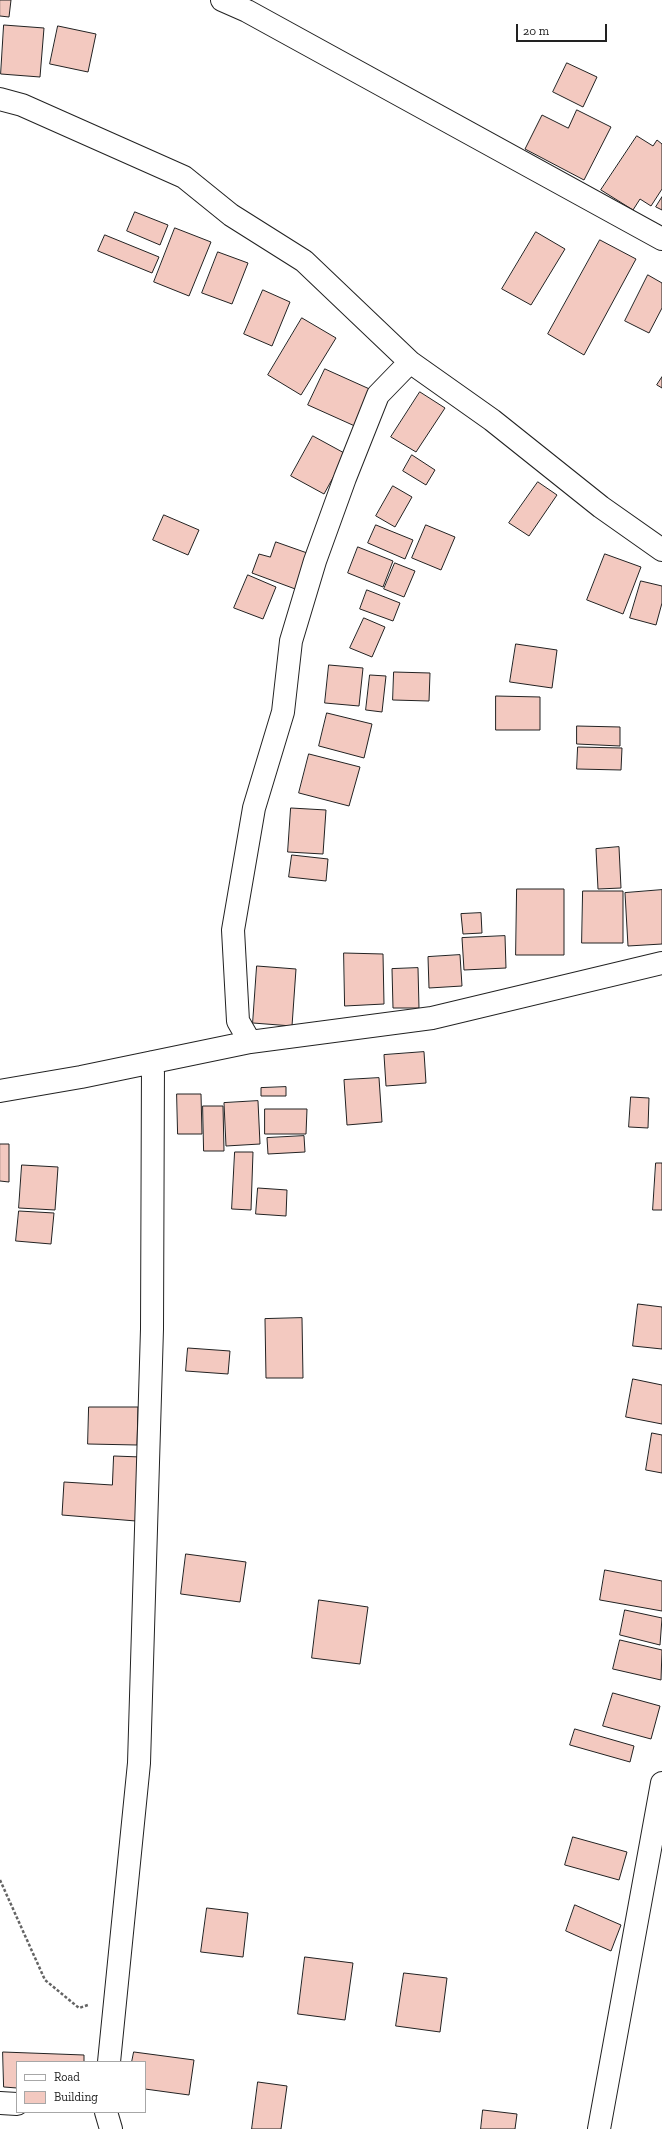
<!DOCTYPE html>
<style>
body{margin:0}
#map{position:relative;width:662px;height:2129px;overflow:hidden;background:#fff;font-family:"Zilla Slab",serif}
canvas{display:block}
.legend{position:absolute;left:16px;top:2061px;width:130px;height:52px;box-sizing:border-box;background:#fff;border:1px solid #a7a7a7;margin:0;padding:5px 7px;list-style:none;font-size:12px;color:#222}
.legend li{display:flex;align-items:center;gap:8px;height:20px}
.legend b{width:20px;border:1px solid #a7a7a7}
.scale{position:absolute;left:516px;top:24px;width:91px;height:18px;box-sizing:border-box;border:2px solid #222;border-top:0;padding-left:5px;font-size:12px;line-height:14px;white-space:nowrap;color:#222;-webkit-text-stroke:3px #fff;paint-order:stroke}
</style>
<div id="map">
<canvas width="662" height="2129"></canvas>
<ul class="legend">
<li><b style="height:5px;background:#fff"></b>Road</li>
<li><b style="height:11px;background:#f3c9c0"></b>Building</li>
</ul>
<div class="scale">20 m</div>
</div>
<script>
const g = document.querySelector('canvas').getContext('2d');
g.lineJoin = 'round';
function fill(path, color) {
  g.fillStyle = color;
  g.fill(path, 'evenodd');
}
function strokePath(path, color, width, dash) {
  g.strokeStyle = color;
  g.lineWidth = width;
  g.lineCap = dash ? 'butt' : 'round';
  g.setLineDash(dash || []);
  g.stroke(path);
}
const building = new Path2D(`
 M 0,0 L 11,0 L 9,17 L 0,16 Z
 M 4,25 L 44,28 L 40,77 L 1,74 Z
 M 58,26 L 96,34 L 88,72 L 50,64 Z
 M 567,63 L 597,77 L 583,107 L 553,92 Z
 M 577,110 L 611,127 L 584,180 L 525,149 L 542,115 L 568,128 Z
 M 637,136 L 653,146 L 657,140 L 662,144 L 662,189 L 651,206 L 640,199 L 633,210 L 601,190 Z
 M 662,197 L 662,210 L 656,207 Z
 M 135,212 L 168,225 L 160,245 L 127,231 Z
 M 175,228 L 211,242 L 189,296 L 154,282 Z
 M 536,232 L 565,249 L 531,305 L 502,289 Z
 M 105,235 L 159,257 L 152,273 L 98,251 Z
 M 600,240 L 636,259 L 584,355 L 548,334 Z
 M 218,252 L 248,263 L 232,304 L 202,293 Z
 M 648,275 L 662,283 L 662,308 L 649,333 L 625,321 Z
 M 263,290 L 290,302 L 272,346 L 244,334 Z
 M 302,318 L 336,338 L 301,395 L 268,375 Z
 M 325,369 L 374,391 L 357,427 L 308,405 Z
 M 662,377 L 662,388 L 657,385 Z
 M 420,392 L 445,408 L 416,452 L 391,437 Z
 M 313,436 L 346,454 L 324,494 L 291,476 Z
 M 412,455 L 435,470 L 426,485 L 403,471 Z
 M 538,482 L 557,495 L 529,536 L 509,523 Z
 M 393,486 L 412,497 L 395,527 L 376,516 Z
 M 164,515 L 199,530 L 188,555 L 153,540 Z
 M 376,525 L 413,540 L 405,559 L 368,543 Z
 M 426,525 L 455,537 L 441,570 L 412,558 Z
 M 276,542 L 310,554 L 298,590 L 252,573 L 259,554 L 270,557 Z
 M 358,547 L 393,561 L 383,587 L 348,573 Z
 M 605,554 L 641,567 L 623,614 L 587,600 Z
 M 395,563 L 415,571 L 404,597 L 384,589 Z
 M 248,575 L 276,587 L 263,619 L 234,608 Z
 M 641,581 L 662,586 L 662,603 L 656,625 L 630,618 Z
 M 367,590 L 400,603 L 393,621 L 360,609 Z
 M 364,618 L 385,627 L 372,657 L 350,648 Z
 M 516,644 L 557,650 L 552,688 L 510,682 Z
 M 329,665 L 363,668 L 359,706 L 325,703 Z
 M 394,672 L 430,673 L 429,701 L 393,700 Z
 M 370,675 L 386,676 L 382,712 L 366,710 Z
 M 496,696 L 540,697 L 540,730 L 496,730 Z
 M 327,713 L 372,724 L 364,758 L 319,746 Z
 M 577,726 L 620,727 L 620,746 L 577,744 Z
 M 578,747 L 622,748 L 621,770 L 577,769 Z
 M 309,754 L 360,767 L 349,806 L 299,793 Z
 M 291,808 L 326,810 L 323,854 L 288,852 Z
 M 619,847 L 621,888 L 598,889 L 596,849 Z
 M 292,855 L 328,859 L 326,881 L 289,877 Z
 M 517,889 L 564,889 L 564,955 L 516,955 Z
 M 662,890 L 662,944 L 628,946 L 625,893 Z
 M 583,891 L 623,891 L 623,943 L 582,943 Z
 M 481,913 L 482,933 L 463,934 L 461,914 Z
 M 505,936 L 506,968 L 464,970 L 462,938 Z
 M 344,953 L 383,954 L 384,1004 L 345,1006 Z
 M 460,955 L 462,986 L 429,988 L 428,957 Z
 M 257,966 L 296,969 L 292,1026 L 253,1023 Z
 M 418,968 L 419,1008 L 393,1008 L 392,969 Z
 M 424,1052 L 426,1083 L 386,1086 L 384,1055 Z
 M 379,1078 L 382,1122 L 347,1125 L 344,1080 Z
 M 286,1087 L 286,1096 L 261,1096 L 261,1088 Z
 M 177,1094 L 201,1094 L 202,1134 L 178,1134 Z
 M 631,1097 L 649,1098 L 648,1128 L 629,1127 Z
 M 258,1101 L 260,1144 L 226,1146 L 224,1103 Z
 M 203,1106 L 223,1106 L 224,1151 L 204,1151 Z
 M 265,1109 L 307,1109 L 306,1134 L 265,1134 Z
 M 304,1136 L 305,1152 L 268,1154 L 267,1138 Z
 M 0,1144 L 9,1144 L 9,1182 L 0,1181 Z
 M 235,1152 L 253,1152 L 251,1210 L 232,1209 Z
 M 656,1163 L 662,1163 L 662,1210 L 653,1210 Z
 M 22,1165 L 58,1167 L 55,1210 L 19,1208 Z
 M 258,1188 L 287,1190 L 286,1216 L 256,1214 Z
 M 19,1211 L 54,1213 L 51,1244 L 16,1241 Z
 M 638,1304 L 662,1307 L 662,1349 L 633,1346 Z
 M 302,1318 L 303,1378 L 266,1378 L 265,1319 Z
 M 188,1348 L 230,1351 L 228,1374 L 186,1371 Z
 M 633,1379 L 662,1385 L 662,1424 L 626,1417 Z
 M 89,1407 L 138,1407 L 137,1445 L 88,1444 Z
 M 652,1433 L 662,1435 L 662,1473 L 646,1470 Z
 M 114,1456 L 141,1457 L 136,1521 L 62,1515 L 64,1482 L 112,1485 Z
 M 186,1554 L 246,1562 L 240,1602 L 181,1594 Z
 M 605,1570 L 662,1581 L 662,1611 L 600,1600 Z
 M 319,1600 L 368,1607 L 360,1664 L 312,1658 Z
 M 625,1610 L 662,1618 L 660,1645 L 620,1635 Z
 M 620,1640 L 662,1650 L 661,1680 L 613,1669 Z
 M 613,1693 L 660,1706 L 651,1739 L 603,1726 Z
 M 575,1729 L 634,1746 L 630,1762 L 570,1745 Z
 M 573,1837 L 627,1852 L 619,1880 L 565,1865 Z
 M 575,1905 L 621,1925 L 611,1951 L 566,1931 Z
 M 207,1908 L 248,1913 L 243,1957 L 201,1952 Z
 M 305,1957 L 353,1963 L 345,2020 L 298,2014 Z
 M 404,1973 L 447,1978 L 440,2032 L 396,2026 Z
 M 3,2052 L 84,2055 L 84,2062 L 17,2062 L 17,2088 L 4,2087 Z
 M 134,2052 L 194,2060 L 189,2095 L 145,2089 L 145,2062 L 132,2062 Z
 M 258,2082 L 287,2086 L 281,2129 L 252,2129 Z
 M 483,2110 L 517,2114 L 515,2129 L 481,2129 Z`);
const path = new Path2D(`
 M 0,1880 L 45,1980 L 79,2008 L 88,2005`);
const minor = new Path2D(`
 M 222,0 L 247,11 L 662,239
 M 0,99 L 22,105 L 184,177 L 231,215 L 304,261 L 410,362 L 492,420 L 601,507 L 662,550
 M 250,1042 L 238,1021 L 233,930 L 254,808 L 283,712 L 291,641 L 315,561 L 345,478 L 378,395 L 410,362
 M 0,1091 L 81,1077 L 250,1042 L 432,1018 L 662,963
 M 109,2062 L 139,1763 L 152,1329 L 153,1062
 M 0,2103 L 17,2104
 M 106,2112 L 111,2129
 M 599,2129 L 662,1783`);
fill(building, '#f3c9c0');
strokePath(building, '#222', 1);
strokePath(minor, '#222', 24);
strokePath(path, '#646464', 2.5, [3, 2]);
strokePath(minor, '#fff', 22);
</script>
